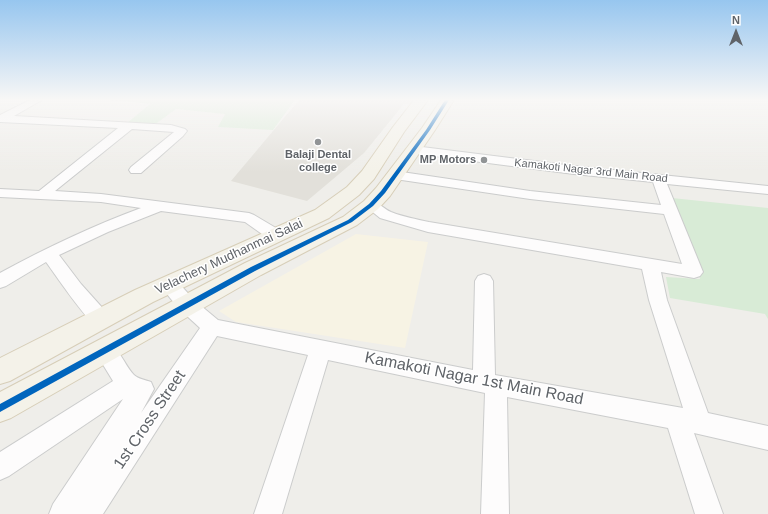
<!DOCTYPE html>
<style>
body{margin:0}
#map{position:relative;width:768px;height:514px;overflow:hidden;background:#efeeea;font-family:Arial,sans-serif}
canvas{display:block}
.north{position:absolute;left:716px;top:12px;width:40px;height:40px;-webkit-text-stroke:3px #fff;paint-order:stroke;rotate:0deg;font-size:11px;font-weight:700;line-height:16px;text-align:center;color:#5f6368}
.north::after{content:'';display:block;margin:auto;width:14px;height:18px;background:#5f6368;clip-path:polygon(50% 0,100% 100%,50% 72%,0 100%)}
</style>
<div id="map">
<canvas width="768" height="514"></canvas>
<div class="north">N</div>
</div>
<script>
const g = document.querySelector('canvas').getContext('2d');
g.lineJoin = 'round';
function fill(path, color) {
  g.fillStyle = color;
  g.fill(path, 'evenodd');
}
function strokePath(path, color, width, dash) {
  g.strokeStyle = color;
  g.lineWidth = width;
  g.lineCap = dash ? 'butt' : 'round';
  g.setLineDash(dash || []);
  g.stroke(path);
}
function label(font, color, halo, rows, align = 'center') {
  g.font = font + ' Arial,sans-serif';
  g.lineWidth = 3;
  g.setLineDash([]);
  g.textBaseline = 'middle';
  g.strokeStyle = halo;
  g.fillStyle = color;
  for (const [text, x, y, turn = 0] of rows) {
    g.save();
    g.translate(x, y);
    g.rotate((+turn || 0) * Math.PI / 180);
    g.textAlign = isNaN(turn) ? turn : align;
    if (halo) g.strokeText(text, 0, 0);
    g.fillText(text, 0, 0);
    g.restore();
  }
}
const commercial = new Path2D(`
 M 356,234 L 428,242 L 405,348 L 236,322 L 219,311 Z`);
const education = new Path2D(`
 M 299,100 L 414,100 L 410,104 L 404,104 L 364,153 L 307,201 L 231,181 Z`);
const green = new Path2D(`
 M 111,100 L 295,100 L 273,130 L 218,127 L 225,114 L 176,109 L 157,123 L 127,123 L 150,104 Z
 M 672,198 L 768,208 L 768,319 L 765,314 L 670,298 L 666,277 L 700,279 Z`);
const minor = new Path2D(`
 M 30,100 L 42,100 L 14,116 L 171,125 L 185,129 L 187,131 L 183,136 L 141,173 L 131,173 L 129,170 L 131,167 L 174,132 L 132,129 L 55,191 L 101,194 L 249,213 L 254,215 L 281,231 L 283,235 L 281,239 L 275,240 L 269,239 L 245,222 L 161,211 L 108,232 L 59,255 L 81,284 L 107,313 L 110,318 L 107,323 C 102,325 99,326 95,324 C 85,319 55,274 46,262 L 6,286 L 0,288 L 0,273 C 46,248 92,226 141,208 L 101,202 L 0,197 L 0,189 L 39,191 L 118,128 L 0,122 L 0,115 Z
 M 414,146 L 574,166 L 768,186 L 768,194 L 667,184 L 703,272 L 700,276 L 694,278 L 661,272 L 667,300 L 708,413 L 768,426 L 768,450 L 694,433 L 723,514 L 695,514 L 668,428 L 507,397 L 509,514 L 481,514 L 485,393 L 328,360 L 282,514 L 254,514 L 308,355 L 217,336 L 103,514 L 49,514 L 53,504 L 123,399 L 9,476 L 0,480 L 0,452 L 113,381 L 94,350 L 97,344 C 117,337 122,363 134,375 C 138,379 146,380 151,382 L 154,389 L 141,413 L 200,328 C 186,315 171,302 161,285 L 164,280 L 170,278 L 176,280 L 194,300 L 218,320 L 473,370 L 475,281 L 478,276 L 484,274 L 490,276 L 493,281 L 495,375 L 683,408 L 649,300 L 642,269 L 428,232 L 380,218 L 364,205 L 366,202 C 377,199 382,208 391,212 C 403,217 416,219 429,222 L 682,264 L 664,214 L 530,199 L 395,179 L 390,178 L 388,175 L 390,172 L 395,171 L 530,191 L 661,205 L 653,182 L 574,174 L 410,153 L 408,150 L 410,147 Z`);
const major = new Path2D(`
 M 414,100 L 428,100 L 404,132 L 374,179 L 359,195 L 329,218 L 153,302 L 10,381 L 0,384 L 0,358 L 135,290 L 315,210 L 347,187 L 362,171 L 393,127 Z
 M 441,100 L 454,100 L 435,130 L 390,196 L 378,209 L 357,225 L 261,275 L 11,418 L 0,422 L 0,392 L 245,263 L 343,217 L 364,201 L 376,188 L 422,128 Z`);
const bus1 = new Path2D(`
 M 445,100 L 449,100 L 430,130 L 385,193 L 373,206 L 352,222 L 255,271 L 0,412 L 0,404 L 251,267 L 348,220 L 369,204 L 381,191 L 426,130 Z`);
const markers = [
 [318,142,4,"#919496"],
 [484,160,4,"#919496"]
];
const farPoinames = [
 ["Balaji Dental",318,155],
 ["college",318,168],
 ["MP Motors",476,160,"right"]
];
const farStreetnames = [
 ["Kamakoti Nagar 3rd Main Road",591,171,6]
];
const streetNames = [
 ["Velachery Mudhanmai Salai",229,257,-25]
];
const nearStreetnames = [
 ["Kamakoti Nagar 1st Main Road",474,379,11],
 ["1st Cross Street",150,420,-56]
];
fill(commercial, '#f7f3e4');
fill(education, '#e2e0da');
fill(green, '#d8ebd6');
strokePath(minor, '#cbcccc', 2);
strokePath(major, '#d7ceb8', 2);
fill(minor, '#fdfcfc');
fill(major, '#f4f2e9');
fill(bus1, '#0065bd');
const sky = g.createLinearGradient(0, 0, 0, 172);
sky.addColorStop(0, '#97c6ef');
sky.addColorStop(0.58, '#f8f7f6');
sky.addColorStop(1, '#f8f7f600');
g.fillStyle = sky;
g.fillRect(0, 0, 768, 172);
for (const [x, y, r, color] of markers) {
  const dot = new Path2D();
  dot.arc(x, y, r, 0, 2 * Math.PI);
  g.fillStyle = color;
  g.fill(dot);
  strokePath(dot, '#fff', 1.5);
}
label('bold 11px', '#5f6368', '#fff', farPoinames);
label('11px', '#5f6368', '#fff', farStreetnames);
label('13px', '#5f6368', '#fff', streetNames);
label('16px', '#5f6368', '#fff', nearStreetnames);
</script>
